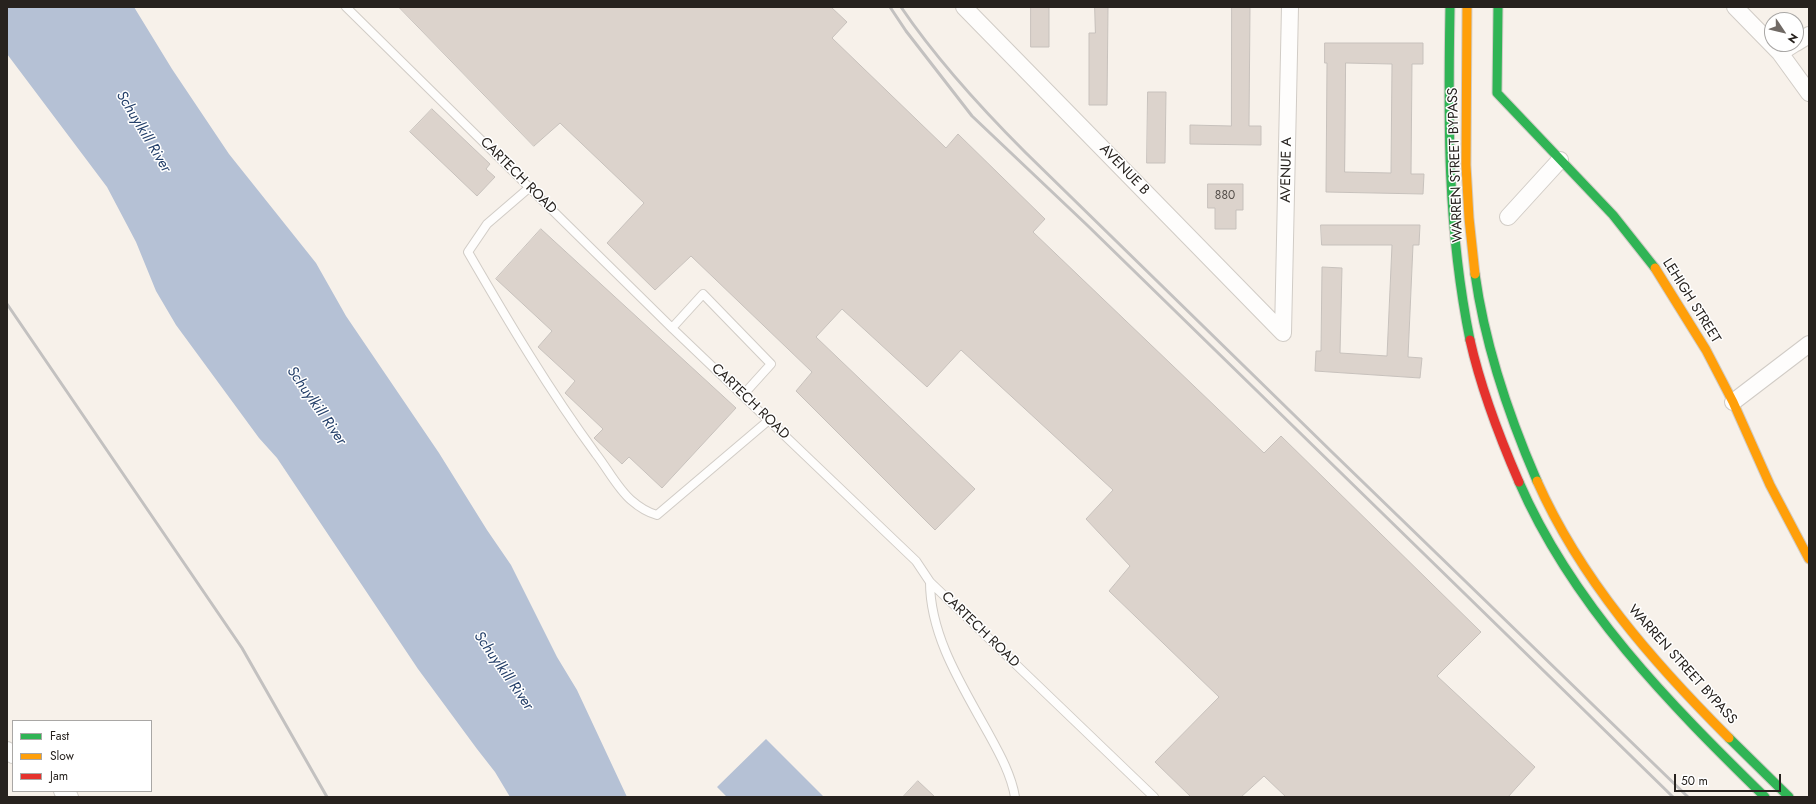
<!DOCTYPE html>
<style>
body{margin:0}
#map{position:relative;width:1816px;height:804px;overflow:hidden;background:#f7f1ea;font-family:Jost,sans-serif}
canvas{display:block}
.frame{position:absolute;inset:0;border:8px solid #27221e;pointer-events:none}
.legend{position:absolute;left:12px;top:720px;width:140px;height:72px;box-sizing:border-box;background:#fff;border:1px solid #a9a7a5;margin:0;padding:5px 7px;list-style:none;font-size:12px;color:#27221e}
.legend li{display:flex;align-items:center;gap:8px;height:20px}
.legend b{width:20px;border:1px solid #a9a7a5}
.north{position:absolute;left:1764px;top:12px;width:40px;height:40px;box-sizing:border-box;background:#fff;border:1px solid #a9a7a5;border-radius:50%;rotate:125deg;font-size:11px;font-weight:700;line-height:16px;text-align:center;color:#27221e}
.north::after{content:'';display:block;margin:auto;width:14px;height:18px;background:#706a65;clip-path:polygon(50% 0,100% 100%,50% 72%,0 100%)}
.scale{position:absolute;left:1674px;top:774px;width:107px;height:18px;box-sizing:border-box;border:2px solid #27221e;border-top:0;padding-left:5px;font-size:12px;line-height:14px;white-space:nowrap;color:#27221e;-webkit-text-stroke:3px #fff;paint-order:stroke}
</style>
<div id="map">
<canvas width="1816" height="804"></canvas>
<div class="frame"></div>
<ul class="legend">
<li><b style="height:5px;background:#30b455"></b>Fast</li>
<li><b style="height:5px;background:#ff9f0a"></b>Slow</li>
<li><b style="height:5px;background:#e5322d"></b>Jam</li>
</ul>
<div class="north">N</div>
<div class="scale">50 m</div>
</div>
<script>
const g = document.querySelector('canvas').getContext('2d');
g.lineJoin = 'round';
function fill(path, color) {
  g.fillStyle = color;
  g.fill(path, 'evenodd');
}
function strokePath(path, color, width, dash) {
  g.strokeStyle = color;
  g.lineWidth = width;
  g.lineCap = dash ? 'butt' : 'round';
  g.setLineDash(dash || []);
  g.stroke(path);
}
function label(font, color, halo, rows, align = 'center') {
  g.font = font + ' Jost,sans-serif';
  g.lineWidth = 3;
  g.setLineDash([]);
  g.textBaseline = 'middle';
  g.strokeStyle = halo;
  g.fillStyle = color;
  for (const [text, x, y, turn = 0] of rows) {
    g.save();
    g.translate(x, y);
    g.rotate((+turn || 0) * Math.PI / 180);
    g.textAlign = isNaN(turn) ? turn : align;
    if (halo) g.strokeText(text, 0, 0);
    g.fillText(text, 0, 0);
    g.restore();
  }
}
const water = new Path2D(`
 M 7,7 L 134,7 L 172,69 L 229,154 L 316,263 L 346,316 L 439,453 L 487,530 L 511,565 L 557,657 L 577,690 L 627,797 L 510,797 L 495,772 L 477,749 L 418,669 L 277,458 L 259,438 L 176,325 L 156,291 L 136,242 L 107,187 L 7,54 Z
 M 766,739 L 824,797 L 727,797 L 717,787 Z`);
const building = new Path2D(`
 M 399,7 L 831,7 L 847,22 L 832,38 L 946,148 L 958,134 L 1045,219 L 1033,232 L 1264,453 L 1281,436 L 1481,632 L 1437,676 L 1535,767 L 1508,797 L 1286,797 L 1264,776 L 1241,797 L 1191,797 L 1155,762 L 1219,697 L 1109,591 L 1130,566 L 1086,519 L 1113,490 L 961,350 L 927,387 L 842,309 L 816,337 L 975,489 L 935,530 L 796,391 L 812,372 L 691,256 L 655,290 L 607,243 L 644,203 L 560,123 L 534,146 Z
 M 1031,7 L 1049,7 L 1049,47 L 1031,47 Z
 M 1095,7 L 1108,7 L 1107,105 L 1089,105 L 1089,33 L 1095,33 Z
 M 1232,7 L 1250,7 L 1249,126 L 1261,126 L 1261,145 L 1190,144 L 1190,125 L 1231,126 Z
 M 1325,43 L 1423,43 L 1423,64 L 1412,64 L 1411,174 L 1424,174 L 1423,194 L 1326,192 L 1327,63 L 1325,63 ZM 1346,63 L 1392,64 L 1391,173 L 1345,172 Z
 M 1148,92 L 1166,92 L 1165,163 L 1147,163 Z
 M 432,109 L 490,164 L 486,169 L 495,177 L 477,196 L 410,132 Z
 M 1208,184 L 1243,184 L 1243,210 L 1236,210 L 1236,229 L 1215,229 L 1215,208 L 1208,208 Z
 M 1321,225 L 1420,225 L 1419,245 L 1413,245 L 1408,357 L 1422,358 L 1420,378 L 1315,371 L 1316,351 L 1321,351 L 1322,267 L 1342,268 L 1340,353 L 1387,356 L 1392,245 L 1322,245 Z
 M 541,229 L 736,408 L 662,488 L 629,457 L 622,464 L 594,438 L 603,429 L 565,393 L 575,381 L 538,347 L 552,331 L 496,279 Z
 M 918,781 L 935,797 L 903,797 Z`);
const lane = new Path2D(`
 M 346,7 L 672,328 L 916,561 L 930,582 L 1154,797
 M 530,187 L 487,224 L 468,252 C 508,321 549,390 596,454 C 607,468 618,489 631,500 C 639,507 646,512 657,515 L 769,420
 M 672,328 L 703,294 L 771,364 L 743,395
 M 930,582 C 930,635 961,684 986,729 C 998,751 1011,773 1015,797`);
const street = new Path2D(`
 M 964,7 L 1283,333
 M 1735,7 L 1780,53 L 1809,93
 M 1796,43 L 1809,35
 M 1780,53 L 1794,44
 M 1508,217 L 1560,160
 M 1283,333 L 1290,7
 M 1733,402 L 1809,344
 M 7,750 L 13,755
 M 62,791 L 70,797`);
const fast = new Path2D(`
 M 1450,7 C 1448,121 1447,227 1470,340
 M 1498,7 L 1497,93 L 1613,215 L 1655,268
 M 1475,274 C 1485,346 1508,414 1537,481
 M 1519,482 C 1573,606 1669,703 1765,797
 M 1729,738 L 1789,797`);
const slow = new Path2D(`
 M 1467,7 L 1466,165 L 1469,218 L 1475,274
 M 1655,268 L 1706,350 L 1733,402 L 1770,485 L 1809,559
 M 1537,481 C 1581,580 1653,662 1729,738`);
const jam = new Path2D(`
 M 1470,340 C 1481,389 1499,436 1519,482`);
const rail = new Path2D(`
 M 890,7 L 906,31 L 972,116 L 1087,225 L 1673,797
 M 901,7 C 937,60 980,107 1025,152 L 1334,454 L 1688,797
 M 7,304 L 242,648 L 327,797`);
const numberNames = [
 ["880",1225,196]
];
const streetNames = [
 ["WARREN STREET BYPASS",1456,165,-92],
 ["AVENUE B",1124,170,46],
 ["AVENUE A",1287,170,-89],
 ["CARTECH ROAD",518,176,45],
 ["LEHIGH STREET",1691,301,58],
 ["CARTECH ROAD",750,402,44],
 ["CARTECH ROAD",980,630,44],
 ["WARREN STREET BYPASS",1682,665,48]
];
const waterNames = [
 ["Schuylkill River",143,132,59],
 ["Schuylkill River",316,406,55],
 ["Schuylkill River",503,671,55]
];
fill(water, '#b5c1d5');
fill(building, '#dcd3cc');
strokePath(building, '#c7c1bc', 1);
strokePath(lane, '#d1ccc6', 10);
strokePath(street, '#d1ccc6', 18);
strokePath(fast, '#d1ccc6', 11);
strokePath(slow, '#d1ccc6', 11);
strokePath(jam, '#d1ccc6', 11);
strokePath(lane, '#fefdfc', 8);
strokePath(street, '#fefdfc', 16);
strokePath(fast, '#30b455', 9);
strokePath(slow, '#ff9f0a', 9);
strokePath(jam, '#e5322d', 9);
strokePath(rail, '#c3c1c0', 3);
label('12px', '#544e4a', null, numberNames);
label('14px', '#27221e', '#fff', streetNames);
label('italic 15px', '#25406a', '#fff', waterNames);
</script>
